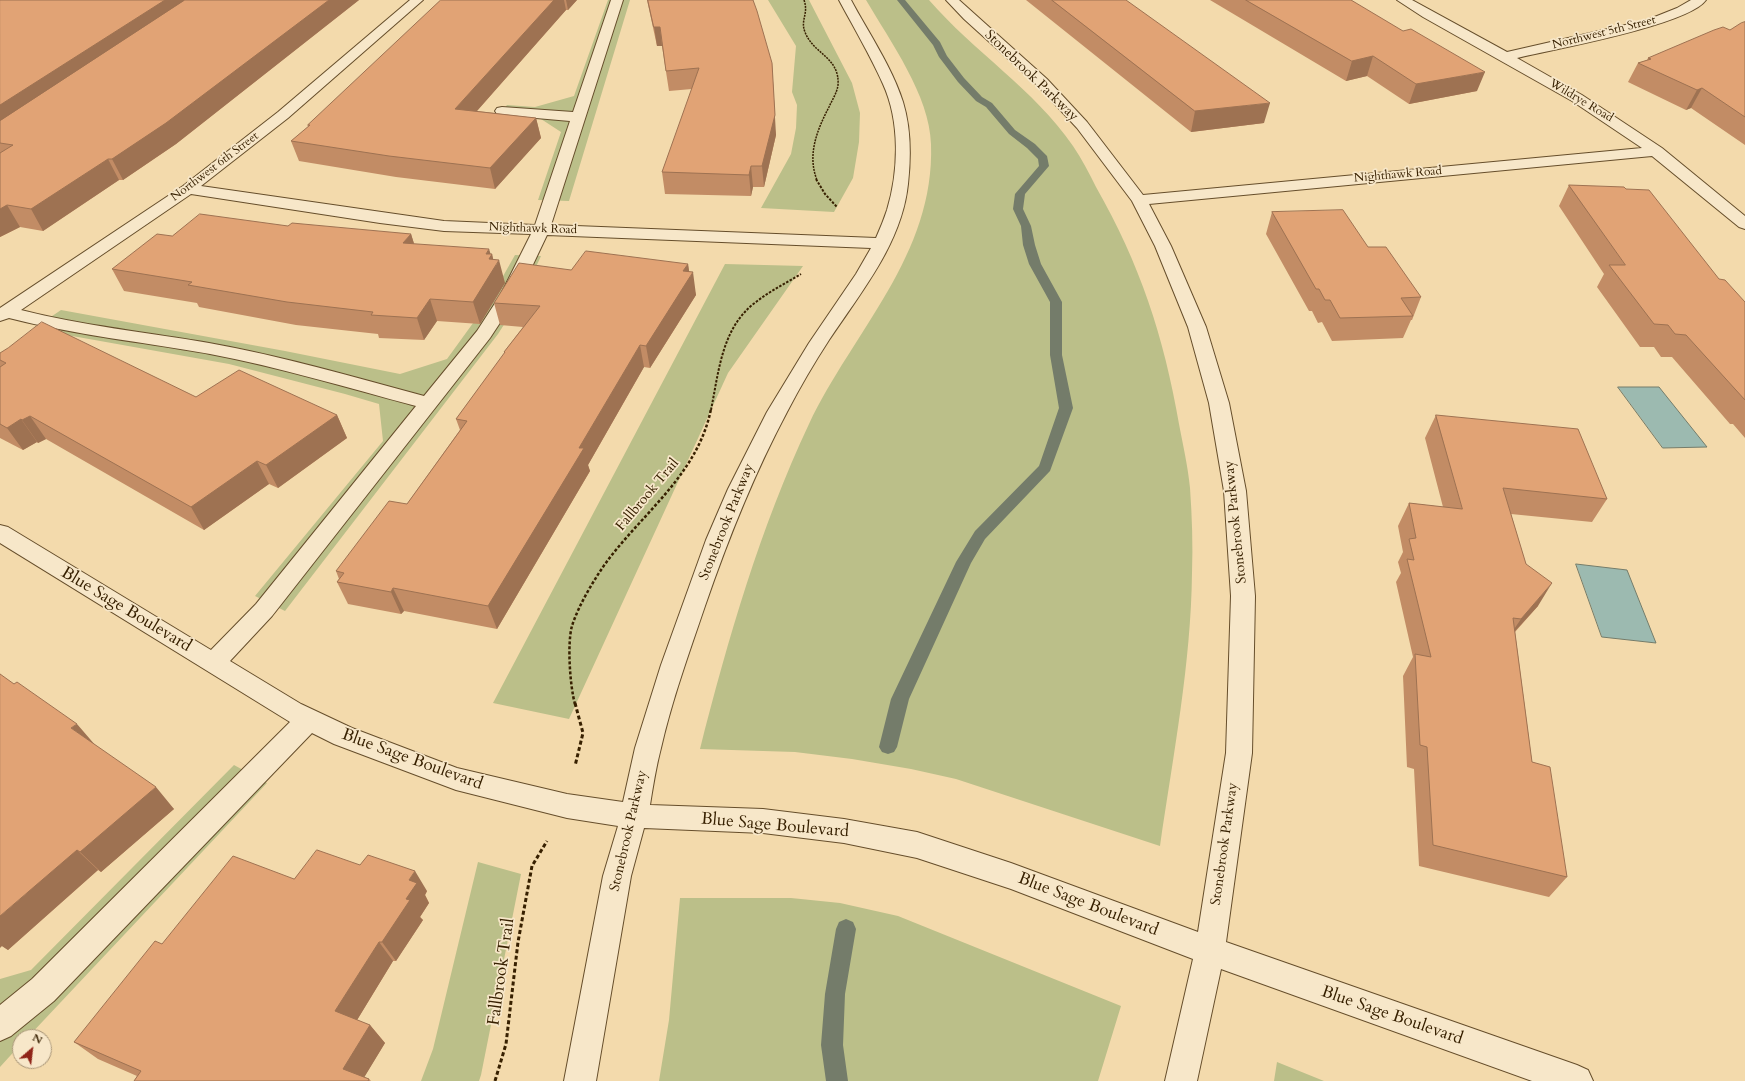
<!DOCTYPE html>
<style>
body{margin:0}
#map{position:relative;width:1745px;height:1081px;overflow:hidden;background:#f3daac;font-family:Cardo,serif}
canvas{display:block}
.north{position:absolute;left:12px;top:1029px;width:40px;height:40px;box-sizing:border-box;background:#f7e7c9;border:1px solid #aa9779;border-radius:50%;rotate:28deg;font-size:11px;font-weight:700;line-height:16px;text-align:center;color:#372000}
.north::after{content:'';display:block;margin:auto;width:14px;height:18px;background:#8f2418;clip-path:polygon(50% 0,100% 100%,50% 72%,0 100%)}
</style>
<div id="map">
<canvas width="1745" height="1081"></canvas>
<div class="north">N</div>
</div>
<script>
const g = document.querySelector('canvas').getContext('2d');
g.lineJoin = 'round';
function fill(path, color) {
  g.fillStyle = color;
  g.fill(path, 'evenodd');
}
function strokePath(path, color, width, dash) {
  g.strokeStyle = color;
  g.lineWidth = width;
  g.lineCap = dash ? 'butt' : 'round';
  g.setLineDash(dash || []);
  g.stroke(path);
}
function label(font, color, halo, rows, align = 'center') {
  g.font = font + ' Cardo,serif';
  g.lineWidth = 3.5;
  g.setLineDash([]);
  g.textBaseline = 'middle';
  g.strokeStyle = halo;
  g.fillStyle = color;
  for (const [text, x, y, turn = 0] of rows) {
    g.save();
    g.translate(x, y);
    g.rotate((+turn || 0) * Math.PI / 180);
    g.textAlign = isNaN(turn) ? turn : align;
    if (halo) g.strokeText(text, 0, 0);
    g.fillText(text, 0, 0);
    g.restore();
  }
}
const green = new Path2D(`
 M 608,0 L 630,0 L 569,201 L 538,200 L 561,132 L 541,119 L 498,116 L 507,105 L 535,107 L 574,96 Z
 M 768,0 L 809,0 L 852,83 L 860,113 L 859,142 L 853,178 L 834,212 L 761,208 L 791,154 L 796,128 L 797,105 L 792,92 L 796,46 Z
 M 866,0 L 929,0 C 974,52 1034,89 1073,146 C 1082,159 1089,173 1096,187 C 1140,264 1164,337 1179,424 C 1183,445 1188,467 1190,488 C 1192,516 1193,545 1192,573 C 1191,664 1173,756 1160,846 L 956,779 L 911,769 L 852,759 L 795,752 L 700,749 C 728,639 760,528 809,424 C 853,331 935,255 931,144 C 930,96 890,41 866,0 Z
 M 515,255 L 541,256 L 523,295 L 498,334 L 285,611 L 255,596 L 383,441 L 379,404 L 345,394 L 229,364 L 33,329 L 61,310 L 285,351 L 400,374 L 447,359 L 489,301 Z
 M 725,264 L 803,266 L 728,373 L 569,719 L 493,703 Z
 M 234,765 L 267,783 L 28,1037 L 20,1037 L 20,1045 L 0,1067 L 0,979 L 31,970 Z
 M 478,862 L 521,874 L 481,1075 L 479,1081 L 421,1081 L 433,1049 Z
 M 680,898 L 791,898 L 840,903 L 898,916 L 1121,1006 L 1098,1081 L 659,1081 L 669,1020 Z
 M 1277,1062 L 1324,1081 L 1274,1081 Z`);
const water = new Path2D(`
 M 1618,387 L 1659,387 L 1707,447 L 1663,448 Z
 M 1576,564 L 1627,570 L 1656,643 L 1602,637 Z`);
const stream = new Path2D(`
 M 897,0 L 905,0 L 940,42 L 947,56 L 964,78 L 982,97 L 992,103 L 1015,130 L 1035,144 L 1047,156 L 1049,166 L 1025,194 L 1023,209 L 1031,226 L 1035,245 L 1041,264 L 1062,302 L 1062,355 L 1073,408 L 1050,471 L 985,539 L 971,563 L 909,699 L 897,747 L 894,752 L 888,754 L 882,752 L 879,747 L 891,699 L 956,562 L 975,531 L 1039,466 L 1059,408 L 1050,355 L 1050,302 L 1029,264 L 1023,245 L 1021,226 L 1013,209 L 1015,194 L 1039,166 L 1038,159 L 1027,148 L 1009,134 L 986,107 L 976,101 L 958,82 L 939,57 L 933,45 Z
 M 846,919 L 853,922 L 856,929 L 845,994 L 843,1045 L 848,1081 L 826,1081 L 821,1045 L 825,994 L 836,929 L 839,922 Z`);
const pathFar3 = new Path2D(`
 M 804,0 C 809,14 800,20 805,32 C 813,54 840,57 838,85 C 837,93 832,100 829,107 C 817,130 807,155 817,180`);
const pathFar2 = new Path2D(`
 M 816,179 L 825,194 L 837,207
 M 711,410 C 719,370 722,327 756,302 C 770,291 786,283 801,274`);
const pathFar1 = new Path2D(`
 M 575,704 C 570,687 567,643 572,626 C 578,606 596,576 608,560 C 646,510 698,473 711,409`);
const path = new Path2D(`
 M 575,703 L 583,733 L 575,766
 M 495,1081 L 506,1044 L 518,942 L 532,866 L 547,841`);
const minor = new Path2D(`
 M 410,0 L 423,0 L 288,118 L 201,186 L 444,221 L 535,225 L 570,121 L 502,115 L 497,114 L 495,111 L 497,108 L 502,107 L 573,112 L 611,0 L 623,0 L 551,225 L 876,238 C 880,229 884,219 887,210 C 899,171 900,121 883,84 C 870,55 854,28 839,0 L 851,0 C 868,32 892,67 903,102 C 911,128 911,157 908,184 C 902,243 861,292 829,340 C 814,363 800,387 787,412 C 754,474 728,539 705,606 C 689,653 672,700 661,748 C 656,767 653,786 650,805 L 763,809 L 844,819 L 917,832 L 1011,863 L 1198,932 L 1226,753 L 1231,596 L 1224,491 L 1209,403 L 1188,327 L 1155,246 L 1132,201 L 1077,128 L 1037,85 L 964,19 L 946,0 L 959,0 L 1047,79 L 1087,122 L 1143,195 L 1642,148 L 1572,101 L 1423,17 L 1397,0 L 1412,0 L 1507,52 L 1647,20 L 1677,8 L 1691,0 L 1706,0 C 1689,25 1551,50 1517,58 L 1582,95 L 1662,148 L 1745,216 L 1745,229 L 1739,227 L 1652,156 L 1149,204 L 1171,246 L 1206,327 L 1229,403 L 1246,491 L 1255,596 L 1252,753 L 1226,942 L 1577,1065 L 1588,1070 L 1593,1081 L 1532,1081 L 1221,969 L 1197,1081 L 1165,1081 L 1193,959 L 1011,889 L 917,858 L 844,843 L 763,833 L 644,828 L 631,876 L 596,1081 L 564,1081 L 603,876 L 618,826 L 567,818 L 456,790 L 334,744 L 312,733 L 54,1001 L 11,1036 L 0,1041 L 0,1005 L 32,979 L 290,722 L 0,543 L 0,525 L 8,527 L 211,650 L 256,604 L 416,406 C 348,388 279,367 210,354 C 143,342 75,335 9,318 L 0,321 L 0,308 L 183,186 L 278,112 ZM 191,194 L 380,223 L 444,231 L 531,234 L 501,294 L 477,331 L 424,396 C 353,377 282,356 209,343 C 146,332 83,326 21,310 ZM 547,235 L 871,248 L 856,274 L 809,343 L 767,412 L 728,489 L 706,540 L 661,665 L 635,748 L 623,802 L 567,794 L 457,768 L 352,728 L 301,704 L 230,661 L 272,616 L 490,338 L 519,294 Z`);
const wall = new Path2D(`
 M 0,0 L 359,0 L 176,144 L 123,180 L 119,180 L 43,231 L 20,227 L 0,237 Z
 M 441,0 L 577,0 L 568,10 L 566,10 L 477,111 L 536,118 L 541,138 L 495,189 L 396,177 L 299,161 L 291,141 L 308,127 L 308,125 Z
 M 647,0 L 753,0 L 776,135 L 764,187 L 753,187 L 751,196 L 665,194 L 662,172 L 692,89 L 669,91 L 662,46 L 657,46 Z
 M 1026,0 L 1126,0 L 1264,123 L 1191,132 Z
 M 1210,0 L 1351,0 L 1477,91 L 1409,104 L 1367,76 L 1346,81 Z
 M 1745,22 L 1745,145 L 1691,108 L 1686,110 L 1628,82 L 1638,63 L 1647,60 L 1648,58 L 1730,30 Z
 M 1569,185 L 1626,189 L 1719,279 L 1745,302 L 1745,438 L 1733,424 L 1730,424 L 1672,357 L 1661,357 L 1654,347 L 1640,347 L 1597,287 L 1604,274 L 1559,206 Z
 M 1272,212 L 1368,247 L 1421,297 L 1412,320 L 1411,320 L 1403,338 L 1332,341 L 1322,322 L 1318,323 L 1312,311 L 1309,311 L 1266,234 Z
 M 288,226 L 411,234 L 414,244 L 492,254 L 493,260 L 505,283 L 480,324 L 437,321 L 424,340 L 379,338 L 378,334 L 296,325 L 199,307 L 197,303 L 124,291 L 112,269 L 172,236 Z
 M 688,264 L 689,272 L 696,295 L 650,368 L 644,367 L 588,465 L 590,471 L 497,629 L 404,611 L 401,614 L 348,604 L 337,582 L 339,579 L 336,571 L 407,504 L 460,430 L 456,419 L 504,354 L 504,352 L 523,327 L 500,325 L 494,303 L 571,270 Z
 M 0,353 L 196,397 L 337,415 L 347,438 L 278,488 L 269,484 L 204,530 L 46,439 L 38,443 L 37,442 L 23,450 L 0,438 Z
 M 1436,415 L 1607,499 L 1592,522 L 1511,514 L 1538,606 L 1515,632 L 1532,762 L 1567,877 L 1549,897 L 1419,866 L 1414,769 L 1407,767 L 1403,676 L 1413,657 L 1396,582 L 1401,573 L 1398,562 L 1403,552 L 1398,526 L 1409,503 L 1443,507 L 1425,438 Z
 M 95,745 L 174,809 L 101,872 L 98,870 L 8,950 L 2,946 Z
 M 294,879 L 427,891 L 425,895 L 429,903 L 420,917 L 423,920 L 396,961 L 393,961 L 357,1020 L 370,1025 L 385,1043 L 364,1077 L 369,1079 L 371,1081 L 134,1081 L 137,1076 L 98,1059 L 74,1042 L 162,944 Z`);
const shadedWall = new Path2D(`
 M 165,0 L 201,0 L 0,133 L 0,105 Z
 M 329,0 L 359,0 L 176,144 L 123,180 L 112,159 Z
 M 554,0 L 564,0 L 566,10 L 461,129 L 455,109 Z
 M 566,0 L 577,0 L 568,10 Z
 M 654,27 L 660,27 L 662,46 L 657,46 Z
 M 1373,56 L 1367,76 L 1346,81 L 1352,61 Z
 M 772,63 L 776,135 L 764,187 L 762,166 Z
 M 1485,72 L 1477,91 L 1409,104 L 1416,84 Z
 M 1702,88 L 1691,108 L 1686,110 L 1697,90 Z
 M 1270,103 L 1264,123 L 1191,132 L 1195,111 Z
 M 536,118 L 541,138 L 495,189 L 490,168 Z
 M 108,159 L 119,180 L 43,231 L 31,209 Z
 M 751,166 L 753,187 L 751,196 L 749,175 Z
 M 7,205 L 20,227 L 0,237 L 0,209 Z
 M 411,234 L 418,256 L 403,243 Z
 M 489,249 L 491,255 L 492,254 L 495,267 L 499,260 L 505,283 L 480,324 L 473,302 L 486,254 Z
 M 688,264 L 690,277 L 693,272 L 696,295 L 650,368 L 646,346 L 683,271 Z
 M 430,299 L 437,321 L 424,340 L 417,318 Z
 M 640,345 L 644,367 L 588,465 L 590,471 L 497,629 L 488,606 L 579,448 Z
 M 337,415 L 347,438 L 278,488 L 266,465 Z
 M 30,416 L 46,439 L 38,443 L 22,420 Z
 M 21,419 L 37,442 L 23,450 L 7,428 Z
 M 257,461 L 269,484 L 204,530 L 191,507 Z
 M 1552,583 L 1538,606 L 1506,641 L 1521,619 Z
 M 393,588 L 404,611 L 401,614 L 391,592 Z
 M 77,724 L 96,746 L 71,728 Z
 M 156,787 L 174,809 L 101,872 L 80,852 Z
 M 77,850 L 98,870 L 8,950 L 2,946 L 0,948 L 0,916 Z
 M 415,871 L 427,891 L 425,895 L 429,903 L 420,917 L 423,920 L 396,961 L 382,942 L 406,899 L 409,880 Z
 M 379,942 L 393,961 L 351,1030 L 335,1011 Z
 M 370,1025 L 385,1043 L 362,1081 L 343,1069 Z`);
const building = new Path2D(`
 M 0,0 L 165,0 L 0,105 Z
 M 185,0 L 329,0 L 166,123 L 112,159 L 108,159 L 31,209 L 7,205 L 0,209 L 0,153 L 13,145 L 0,143 L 0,121 Z
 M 441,0 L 554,0 L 455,109 L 536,118 L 490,168 L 389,156 L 291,141 L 310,125 L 308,125 Z
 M 648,0 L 753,0 L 757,11 L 772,63 L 775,115 L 762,166 L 751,166 L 749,175 L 662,172 L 699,68 L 666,71 L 660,27 L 654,27 Z
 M 1052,0 L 1126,0 L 1270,103 L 1195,111 Z
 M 1246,0 L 1351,0 L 1403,31 L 1411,29 L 1485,72 L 1416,84 L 1373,56 L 1352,61 Z
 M 1745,22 L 1745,117 L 1702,88 L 1697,90 L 1638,63 L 1651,59 L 1648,58 L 1714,30 L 1723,27 L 1730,30 L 1741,23 Z
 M 1569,185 L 1624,187 L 1626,189 L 1649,190 L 1719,279 L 1725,280 L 1745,302 L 1745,400 L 1686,335 L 1675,334 L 1668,325 L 1654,324 L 1609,265 L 1625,265 Z
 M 1343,210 L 1368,247 L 1386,247 L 1421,297 L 1401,298 L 1413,316 L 1340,318 L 1330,300 L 1325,300 L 1319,289 L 1316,289 L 1272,212 Z
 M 200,214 L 288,226 L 292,223 L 411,234 L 403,243 L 489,249 L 486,254 L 492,254 L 489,259 L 499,260 L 473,302 L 430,299 L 417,318 L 371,315 L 373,312 L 287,302 L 188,285 L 192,282 L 112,269 L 157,234 L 172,236 Z
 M 586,251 L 688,264 L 683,271 L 693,272 L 646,346 L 640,345 L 579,448 L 584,448 L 488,606 L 393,588 L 391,592 L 337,582 L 344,573 L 336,571 L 389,501 L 407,504 L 467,421 L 456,419 L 505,352 L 504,352 L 540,306 L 494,303 L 519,263 L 571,270 Z
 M 42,322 L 196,397 L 239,370 L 337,415 L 266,465 L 257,461 L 191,507 L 30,416 L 22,420 L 21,419 L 7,428 L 0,424 L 0,367 L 6,363 L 0,360 L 0,353 L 8,348 Z
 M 1436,415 L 1578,429 L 1607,499 L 1503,488 L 1526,564 L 1552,583 L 1521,619 L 1513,618 L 1532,762 L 1550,767 L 1567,877 L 1433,845 L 1427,747 L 1420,745 L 1415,654 L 1431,657 L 1407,559 L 1414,560 L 1409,539 L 1416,538 L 1409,503 L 1462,509 Z
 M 0,674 L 14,684 L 17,682 L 77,724 L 71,728 L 156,787 L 80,852 L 77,850 L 0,916 Z
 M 317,850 L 360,865 L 368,855 L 415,871 L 409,880 L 417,883 L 406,899 L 410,900 L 382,942 L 379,942 L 335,1011 L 370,1025 L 343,1069 L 369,1079 L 368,1081 L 134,1081 L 141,1071 L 74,1042 L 155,941 L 162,944 L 233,856 L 294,879 Z`);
const farStreetnames = [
 ["Northwest 5th Street",1604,33,-14],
 ["Wildrye Road",1581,101,31],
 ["Northwest 6th Street",215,167,-37],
 ["Nighthawk Road",1398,175,-5],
 ["Nighthawk Road",533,229,2]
];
const streetNames = [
 ["Stonebrook Parkway",1031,76,44],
 ["Fallbrook Trail",648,495,-50],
 ["Stonebrook Parkway",727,522,-68],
 ["Stonebrook Parkway",1236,522,-96],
 ["Stonebrook Parkway",629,831,-77],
 ["Stonebrook Parkway",1225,844,-82]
];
const nearStreetnames = [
 ["Blue Sage Boulevard",126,610,31],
 ["Blue Sage Boulevard",412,760,20],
 ["Blue Sage Boulevard",775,826,5],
 ["Blue Sage Boulevard",1088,905,21],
 ["Fallbrook Trail",502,972,-82],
 ["Blue Sage Boulevard",1392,1016,19]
];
fill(green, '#bbbf89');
fill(water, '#9cbab0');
strokePath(water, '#747c6a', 1);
fill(stream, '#747c6a');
strokePath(minor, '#664e2b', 2);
strokePath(pathFar3, '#372000', 1.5, [2, 1]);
strokePath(pathFar2, '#372000', 2, [2.5, 1.5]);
strokePath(pathFar1, '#372000', 2.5, [3, 2]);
strokePath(path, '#372000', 3, [4, 2.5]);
fill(minor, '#f7e7c9');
fill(wall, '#c28c65');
fill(shadedWall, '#9e7252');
fill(building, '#e1a375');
strokePath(building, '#9e7252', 1);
label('12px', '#372000', '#f7e7c9', farStreetnames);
label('14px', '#372000', '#f7e7c9', streetNames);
label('17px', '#372000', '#f7e7c9', nearStreetnames);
</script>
